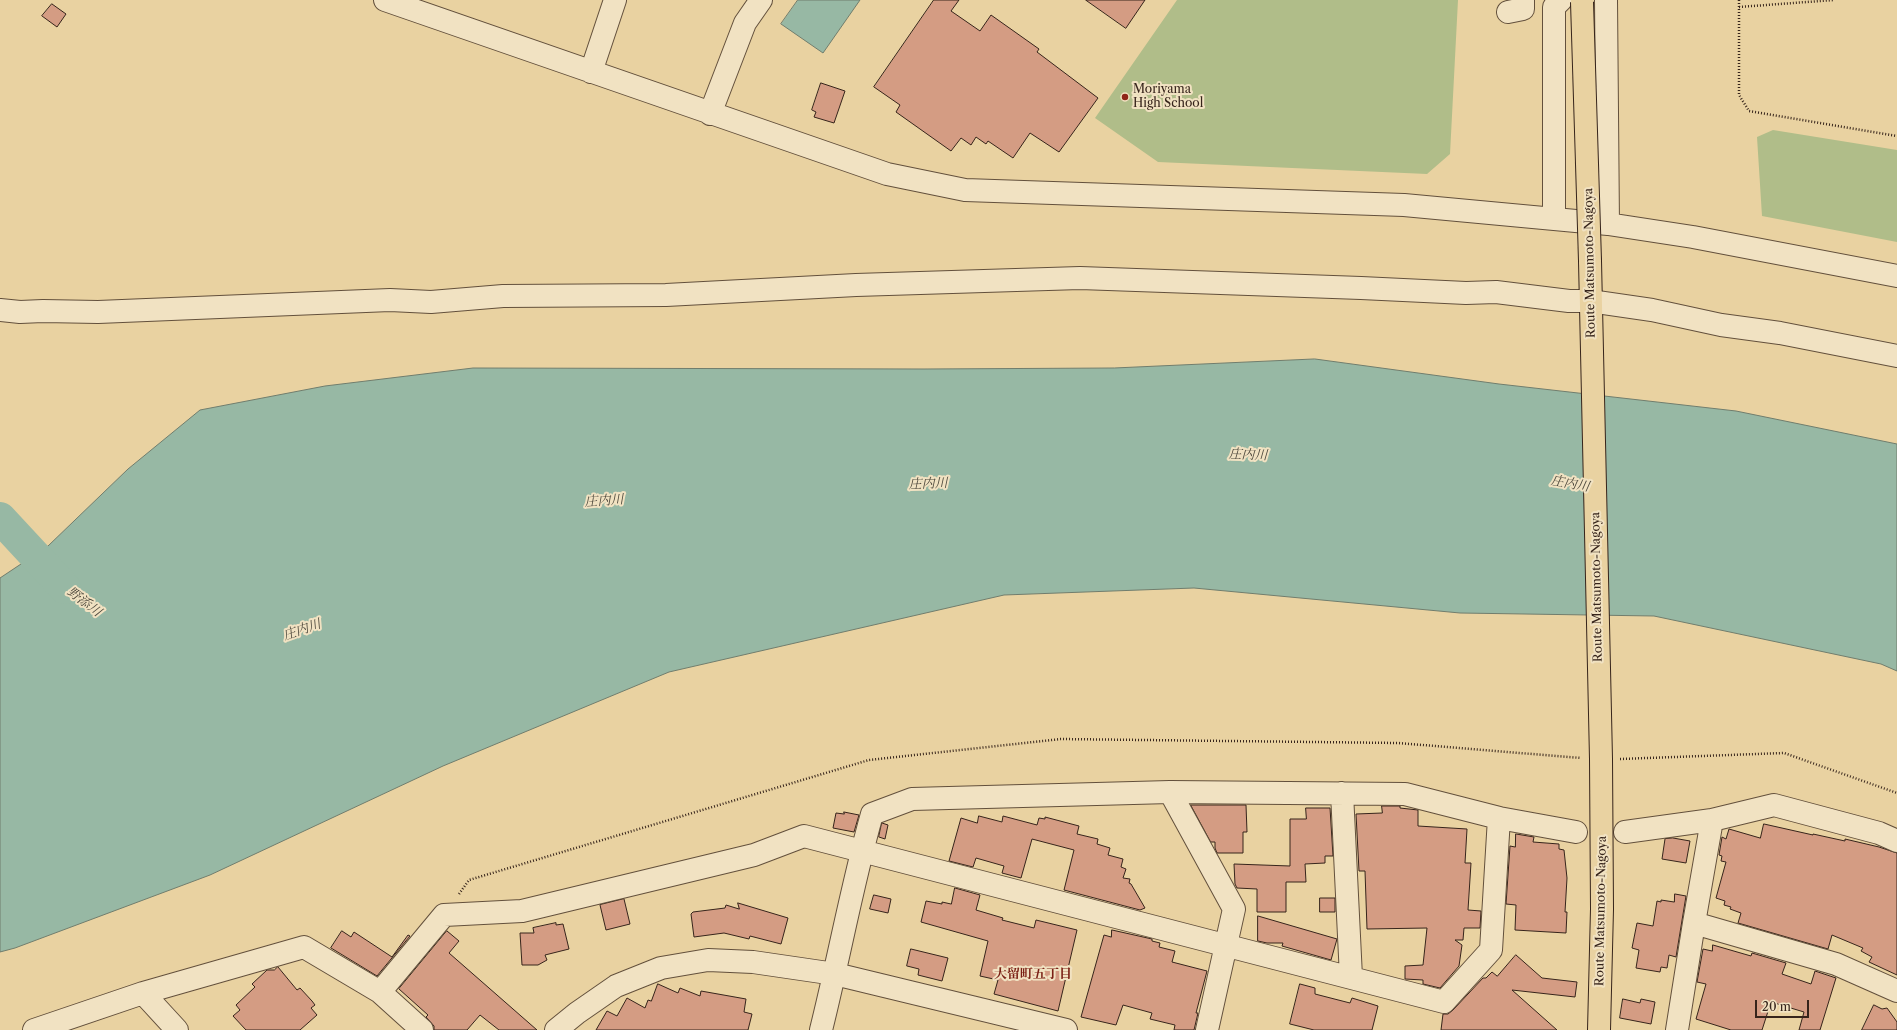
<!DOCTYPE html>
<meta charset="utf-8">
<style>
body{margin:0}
#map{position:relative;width:1897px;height:1030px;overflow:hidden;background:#e9d2a1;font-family:"Libre Caslon Text",serif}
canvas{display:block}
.scale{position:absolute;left:1755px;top:1000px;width:54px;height:18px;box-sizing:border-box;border:2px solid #36241b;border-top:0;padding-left:5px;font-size:12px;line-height:14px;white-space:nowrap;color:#36241b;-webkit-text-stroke:3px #f1e2c2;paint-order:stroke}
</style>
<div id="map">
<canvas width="1897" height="1030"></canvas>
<div class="scale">20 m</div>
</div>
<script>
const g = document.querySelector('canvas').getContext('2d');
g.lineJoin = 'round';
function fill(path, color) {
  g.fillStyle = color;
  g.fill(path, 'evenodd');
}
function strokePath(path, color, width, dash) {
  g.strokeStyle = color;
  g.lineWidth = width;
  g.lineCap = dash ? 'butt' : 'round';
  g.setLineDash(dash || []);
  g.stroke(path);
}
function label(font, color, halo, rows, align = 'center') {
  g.font = font + ' "Libre Caslon Text","Noto Serif JP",serif';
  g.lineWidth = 4;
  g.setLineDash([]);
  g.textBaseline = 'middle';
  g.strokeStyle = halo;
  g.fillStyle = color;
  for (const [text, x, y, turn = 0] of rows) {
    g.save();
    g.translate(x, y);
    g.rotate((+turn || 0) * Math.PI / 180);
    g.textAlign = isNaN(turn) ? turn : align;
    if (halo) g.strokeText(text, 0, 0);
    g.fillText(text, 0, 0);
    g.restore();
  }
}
const green = new Path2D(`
 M 1177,0 L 1458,0 L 1450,154 L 1427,174 L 1158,162 L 1095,118 Z
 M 1773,130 L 1897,150 L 1897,242 L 1762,216 L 1757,137 Z`);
const water = new Path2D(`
 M 798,0 L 860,0 L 823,53 L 781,24 Z
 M 1315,359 L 1499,384 L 1736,411 L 1897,444 L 1897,671 L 1881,664 L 1654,616 L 1460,613 L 1194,588 L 1004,595 L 669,672 L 443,766 L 210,875 L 15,948 L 0,952 L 0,578 L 48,546 L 128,469 L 200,410 L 325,386 L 473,368 L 924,369 L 1114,368 Z`);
const river = new Path2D(`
 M 0,518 L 65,588`);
const building = new Path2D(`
 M 934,0 L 959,0 L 951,11 L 980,31 L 991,15 L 1039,49 L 1037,52 L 1098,98 L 1059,152 L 1030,133 L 1013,158 L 988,141 L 986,144 L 976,137 L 971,145 L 961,138 L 951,151 L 896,112 L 900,105 L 874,87 Z
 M 1086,0 L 1145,0 L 1126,28 Z
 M 52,4 L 66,14 L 57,27 L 42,16 Z
 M 821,83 L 845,91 L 834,123 L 814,117 L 816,112 L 812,110 Z
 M 1191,805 L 1246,805 L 1247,832 L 1243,832 L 1243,853 L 1217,853 L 1215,848 L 1215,842 L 1211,842 Z
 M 1382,806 L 1400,806 L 1400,808 L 1418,810 L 1418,826 L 1467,829 L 1465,863 L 1471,863 L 1468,910 L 1481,911 L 1480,928 L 1464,928 L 1463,940 L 1455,940 L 1462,945 L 1459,966 L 1440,988 L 1423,984 L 1423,980 L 1405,979 L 1405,966 L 1423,965 L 1427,928 L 1367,929 L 1365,871 L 1359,871 L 1356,814 L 1382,813 Z
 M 1306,808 L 1330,808 L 1333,856 L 1325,856 L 1325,863 L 1305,864 L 1306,882 L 1286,882 L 1286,912 L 1257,912 L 1257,889 L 1237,888 L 1235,884 L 1234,864 L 1290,866 L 1290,819 L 1306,819 Z
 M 844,812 L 859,815 L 854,832 L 833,828 L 836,813 L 844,814 Z
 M 979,816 L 1002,822 L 1003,816 L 1037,825 L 1039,818 L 1045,819 L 1045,817 L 1079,826 L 1077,834 L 1098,839 L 1097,844 L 1110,848 L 1108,855 L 1123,859 L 1121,867 L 1126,869 L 1123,878 L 1130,879 L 1129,883 L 1131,884 L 1145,908 L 1140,910 L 1064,890 L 1074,850 L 1032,839 L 1021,878 L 1002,873 L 1004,866 L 976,858 L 973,867 L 949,861 L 961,818 L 977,823 Z
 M 882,823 L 888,825 L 885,839 L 879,837 Z
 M 1764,824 L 1813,835 L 1813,834 L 1845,841 L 1845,839 L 1879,847 L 1897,853 L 1897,975 L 1869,962 L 1872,957 L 1861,951 L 1863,948 L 1832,935 L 1828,949 L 1738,923 L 1741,913 L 1730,909 L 1731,907 L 1724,905 L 1725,901 L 1716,898 L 1726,862 L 1721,861 L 1722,856 L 1719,855 L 1722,837 L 1726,839 L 1729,829 L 1760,838 Z
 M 1516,834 L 1534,837 L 1533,842 L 1559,844 L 1559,849 L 1564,850 L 1567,878 L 1565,912 L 1567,912 L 1566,933 L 1515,930 L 1516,905 L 1506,904 L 1510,846 L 1515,847 Z
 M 1673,838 L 1690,841 L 1686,863 L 1662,859 L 1665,839 Z
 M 955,888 L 980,895 L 976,910 L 1003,918 L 1002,920 L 1034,928 L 1036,920 L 1077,930 L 1058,1011 L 994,994 L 998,980 L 980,976 L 988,941 L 921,922 L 926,901 L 942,904 L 942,902 L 951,904 Z
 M 1675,894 L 1686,896 L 1676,957 L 1669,955 L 1667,968 L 1661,967 L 1660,972 L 1636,968 L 1639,950 L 1632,948 L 1637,923 L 1653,926 L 1657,901 L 1661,902 L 1661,900 L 1674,902 Z
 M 874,895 L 891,899 L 888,913 L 870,909 Z
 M 1320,898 L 1335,898 L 1335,912 L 1320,912 Z
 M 624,899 L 630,924 L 606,930 L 600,905 Z
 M 738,903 L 788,918 L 781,944 L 750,936 L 749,939 L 724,933 L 694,937 L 691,914 L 693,912 L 725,908 L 726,905 L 739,909 Z
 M 1258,916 L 1337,939 L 1331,960 L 1282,946 L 1283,943 L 1267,943 L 1258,941 Z
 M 556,923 L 556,925 L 563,924 L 569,949 L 545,955 L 547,960 L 538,965 L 522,965 L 520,933 L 534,933 L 533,928 Z
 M 1112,930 L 1152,939 L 1152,941 L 1160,943 L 1159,947 L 1175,951 L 1172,962 L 1207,971 L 1196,1013 L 1198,1013 L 1194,1030 L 1174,1030 L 1175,1025 L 1150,1019 L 1152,1013 L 1123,1005 L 1116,1025 L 1081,1017 L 1104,935 L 1111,937 Z
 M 342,931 L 351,937 L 354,932 L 392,957 L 408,935 L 410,936 L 377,976 L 331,948 Z
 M 447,931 L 459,941 L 449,953 L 537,1030 L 499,1030 L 480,1015 L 467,1030 L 434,1030 L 434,1026 L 426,1017 L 428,1015 L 399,989 Z
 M 1713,945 L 1751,956 L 1752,953 L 1786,963 L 1782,974 L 1811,984 L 1815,971 L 1836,978 L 1820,1030 L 1799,1030 L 1804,1012 L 1771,1002 L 1762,1030 L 1731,1030 L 1696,1019 L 1706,984 L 1697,982 L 1703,949 L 1712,951 Z
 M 911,949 L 948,958 L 942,981 L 918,975 L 919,969 L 907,966 Z
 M 1516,955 L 1542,978 L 1577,982 L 1575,997 L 1512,990 L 1557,1030 L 1441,1030 L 1443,1014 L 1448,1014 L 1453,1010 L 1483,978 L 1486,978 L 1492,972 L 1497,976 Z
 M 278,967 L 297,990 L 300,988 L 312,1001 L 315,1005 L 311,1008 L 317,1015 L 300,1030 L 246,1030 L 233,1016 L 240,1010 L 236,1005 L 255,987 L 252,984 L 267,970 L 274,970 Z
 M 658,984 L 678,993 L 680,988 L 700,996 L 701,991 L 746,999 L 744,1012 L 752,1014 L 748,1030 L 596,1030 L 607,1011 L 617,1016 L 627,998 L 645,1008 L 648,1000 L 651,1001 Z
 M 1300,984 L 1315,988 L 1315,994 L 1350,1003 L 1352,998 L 1378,1006 L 1372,1030 L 1314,1030 L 1290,1024 Z
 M 1623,999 L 1640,1003 L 1641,999 L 1655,1002 L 1651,1024 L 1620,1018 Z
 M 1874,1005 L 1882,1009 L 1887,1008 L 1897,1022 L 1897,1030 L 1862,1030 Z`);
const path = new Path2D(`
 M 1739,0 L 1739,95 L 1749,111 L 1897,136
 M 1739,7 L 1834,0
 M 1620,759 L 1784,753 L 1897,793
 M 459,894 L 469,880 L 869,760 L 1061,739 L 1398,743 L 1581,758`);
const minor = new Path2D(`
 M 385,0 L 887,174 L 965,190 L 1404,205 L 1608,224 L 1693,237 L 1897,276
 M 1606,0 L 1608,224
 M 1508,12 L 1523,9 L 1523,0
 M 591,72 L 615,0
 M 710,114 L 745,23 L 761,0
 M 1554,219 L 1554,7 L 1561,0
 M 0,310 L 20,312 L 43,311 L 98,312 L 390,300 L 431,302 L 503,296 L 666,295 L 856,285 L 1080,278 L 1361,288 L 1466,293 L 1496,292 L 1569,301 L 1590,301 L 1652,310 L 1721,325 L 1780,333 L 1897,356
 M 1170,792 L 1234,909 L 1207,1030
 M 1342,793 L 1351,977
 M 1625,832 L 1712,820 L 1774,805 L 1879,833 L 1897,841
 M 1694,923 L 1836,964 L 1897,991
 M 380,992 L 444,915 L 522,911 L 754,855 L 804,836 L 1444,1002 L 1491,950 L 1499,818
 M 143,993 L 304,947 L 380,992 L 422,1030
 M 34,1030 L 143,993 L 177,1030
 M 556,1030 L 577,1013 L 616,986 L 661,968 L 708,960 L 753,962 L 835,974 L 1066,1030
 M 821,1030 C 839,958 852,885 872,814 L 912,799 L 1170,792 L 1405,794 L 1499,818 L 1576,832
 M 1677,1030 L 1694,923 L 1712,820`);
const major = new Path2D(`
 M 1590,261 L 1601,759 L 1602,909 L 1599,1030`);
const majorBridge = new Path2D(`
 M 1582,2 L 1590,261`);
const markers = [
 [1125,97,4,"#8f2418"]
];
const poiNames = [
 ["Moriyama",1133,90],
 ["High School",1133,104]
];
const streetNames = [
 ["Route Matsumoto-Nagoya",1590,263,-91],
 ["Route Matsumoto-Nagoya",1597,587,-91],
 ["Route Matsumoto-Nagoya",1601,911,-89]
];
const waterNames = [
 ["庄内川",1248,455,2],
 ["庄内川",928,484,-2],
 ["庄内川",1570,484,10],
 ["庄内川",604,501,-4],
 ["野添川",84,602,37],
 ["庄内川",302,630,-19]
];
const neighbourhoodNames = [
 ["大留町五丁目",1033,974]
];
fill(green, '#b0bd89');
fill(water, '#97b8a4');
strokePath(water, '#707d6d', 1);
strokePath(river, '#97b8a4', 32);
fill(building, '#d49c83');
strokePath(building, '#36241b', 1);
strokePath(minor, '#63503c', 24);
strokePath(major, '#36241b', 24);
strokePath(path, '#36241b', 2.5, [1, 2]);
strokePath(minor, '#f1e2c2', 22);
strokePath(major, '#e9d2a1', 22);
strokePath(majorBridge, '#36241b', 24, []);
strokePath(majorBridge, '#e9d2a1', 22);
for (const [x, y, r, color] of markers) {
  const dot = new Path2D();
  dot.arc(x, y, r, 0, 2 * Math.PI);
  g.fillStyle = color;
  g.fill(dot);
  strokePath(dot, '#f1e2c2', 1.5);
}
label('12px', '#36241b', '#f1e2c2', poiNames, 'left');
label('12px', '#36241b', '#f1e2c2', streetNames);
label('italic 13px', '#4e493d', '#f1e2c2', waterNames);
label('bold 13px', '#7a1f14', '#f1e2c2', neighbourhoodNames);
</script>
